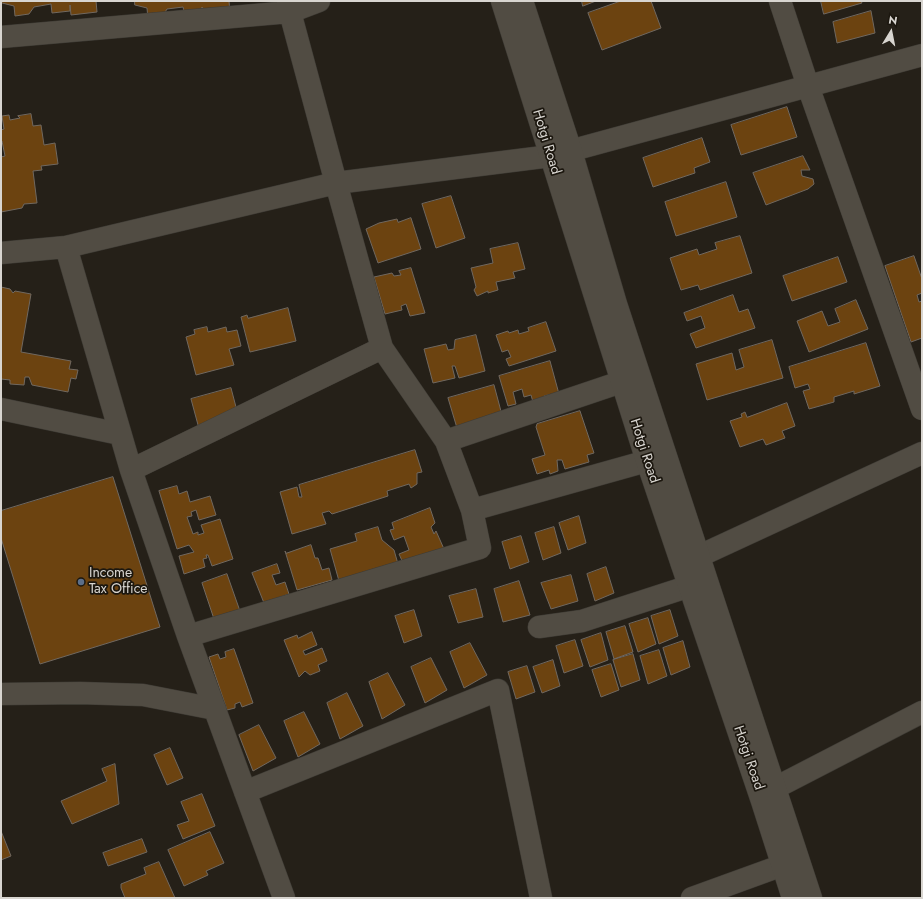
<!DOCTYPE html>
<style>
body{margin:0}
#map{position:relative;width:923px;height:899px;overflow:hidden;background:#252018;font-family:Jost,sans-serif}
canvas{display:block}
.frame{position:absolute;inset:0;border:2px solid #d8d5d0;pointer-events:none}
.north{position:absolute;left:871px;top:12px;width:40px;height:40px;-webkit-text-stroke:3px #1c170f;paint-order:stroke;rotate:10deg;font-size:11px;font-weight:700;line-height:16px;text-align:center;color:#d8d5d0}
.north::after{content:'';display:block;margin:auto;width:14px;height:18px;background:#d8d5d0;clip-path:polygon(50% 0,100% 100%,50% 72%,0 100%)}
</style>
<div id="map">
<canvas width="923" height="899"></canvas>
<div class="frame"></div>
<div class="north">N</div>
</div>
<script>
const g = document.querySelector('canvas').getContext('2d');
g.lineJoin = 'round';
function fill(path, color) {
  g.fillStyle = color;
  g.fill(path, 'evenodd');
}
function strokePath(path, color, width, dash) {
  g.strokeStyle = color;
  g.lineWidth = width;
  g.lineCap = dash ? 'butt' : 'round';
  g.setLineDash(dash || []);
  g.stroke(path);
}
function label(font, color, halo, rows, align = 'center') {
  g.font = font + ' Jost,sans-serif';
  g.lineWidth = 3.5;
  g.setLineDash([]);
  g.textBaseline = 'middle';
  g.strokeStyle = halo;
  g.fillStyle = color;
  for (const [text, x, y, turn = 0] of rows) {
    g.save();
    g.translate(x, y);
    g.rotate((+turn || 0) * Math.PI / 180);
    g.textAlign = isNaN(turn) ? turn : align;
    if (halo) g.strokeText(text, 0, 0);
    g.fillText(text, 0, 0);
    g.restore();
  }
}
const building = new Path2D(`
 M 2,1 L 96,1 L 97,12 L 71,15 L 70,5 L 70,11 L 52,13 L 51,4 L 34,7 L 29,14 L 15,16 L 14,6 L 2,3 Z
 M 135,1 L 229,1 L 230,13 L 204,17 L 202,7 L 203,13 L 185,15 L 183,7 L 167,9 L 162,17 L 148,19 L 147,8 L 135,5 Z
 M 582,1 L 596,1 L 583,6 Z
 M 621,1 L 651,1 L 661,28 L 602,50 L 588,13 Z
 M 821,1 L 861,1 L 862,3 L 824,14 Z
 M 871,11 L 875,33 L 837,43 L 833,22 Z
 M 787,107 L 797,137 L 741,155 L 731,125 Z
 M 31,114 L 33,126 L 41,125 L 44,145 L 55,143 L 58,164 L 41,166 L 42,170 L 33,171 L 37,203 L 24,204 L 22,208 L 1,212 L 1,157 L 5,156 L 2,141 L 1,141 L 1,130 L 4,129 L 2,116 L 9,115 L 10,120 L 20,118 L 18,116 Z
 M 702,138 L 710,162 L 694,168 L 695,173 L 653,187 L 643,158 Z
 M 803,156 L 810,170 L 801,170 L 802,176 L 813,179 L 814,184 L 808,189 L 766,205 L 753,173 Z
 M 726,182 L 737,217 L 676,236 L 665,202 Z
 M 451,196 L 465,238 L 436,248 L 422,204 Z
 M 411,218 L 421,249 L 378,263 L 366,229 L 379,223 L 397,219 L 398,222 Z
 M 740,236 L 752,273 L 700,290 L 698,285 L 681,290 L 670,258 L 697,249 L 699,255 L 717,249 L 715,243 Z
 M 518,243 L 525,269 L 513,272 L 515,278 L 496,282 L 498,290 L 488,293 L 488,291 L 477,296 L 474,290 L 476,287 L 471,268 L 493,263 L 490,249 Z
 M 914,256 L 922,279 L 922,293 L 917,295 L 919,302 L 922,301 L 922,338 L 911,342 L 885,266 Z
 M 838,257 L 847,282 L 792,301 L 783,276 Z
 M 411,268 L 425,313 L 410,316 L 406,304 L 401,306 L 402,310 L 385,314 L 374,277 L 392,273 L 394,276 L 401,275 L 399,271 Z
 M 1,287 L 10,289 L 13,293 L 15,291 L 31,294 L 21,352 L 71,361 L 69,369 L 78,370 L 76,379 L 71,378 L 68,392 L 32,385 L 29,377 L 25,377 L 24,385 L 10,384 L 10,380 L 1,379 Z
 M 733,295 L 739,312 L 748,309 L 755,328 L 696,348 L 690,334 L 705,328 L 701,316 L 687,321 L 684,313 Z
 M 856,300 L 868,329 L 809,352 L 797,321 L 822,311 L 828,326 L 840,322 L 835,309 Z
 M 288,308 L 296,341 L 250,352 L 241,317 L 247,315 L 248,318 Z
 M 546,322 L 556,351 L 509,366 L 506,359 L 511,357 L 508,350 L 502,352 L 496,335 L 508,331 L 509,333 L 518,330 L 519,334 L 529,331 L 528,328 Z
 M 207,327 L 208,332 L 226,327 L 227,332 L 237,330 L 241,346 L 229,349 L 234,365 L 196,375 L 186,337 L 195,334 L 194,330 Z
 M 476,335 L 485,371 L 459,378 L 455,366 L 452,366 L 455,378 L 433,383 L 424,349 L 446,344 L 448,350 L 454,349 L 455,340 Z
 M 772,340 L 783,378 L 707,400 L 696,364 L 732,353 L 736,370 L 744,367 L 739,350 Z
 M 866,343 L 880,386 L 854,394 L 854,391 L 834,397 L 834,402 L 809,409 L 803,391 L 810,389 L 808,384 L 795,388 L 789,367 Z
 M 550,361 L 559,394 L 548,395 L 544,396 L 540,400 L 533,402 L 531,395 L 524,397 L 522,389 L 513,392 L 516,404 L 508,406 L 499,376 Z
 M 494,385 L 502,415 L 457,428 L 448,398 Z
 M 231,388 L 241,426 L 201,436 L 191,399 Z
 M 787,403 L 795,426 L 782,431 L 785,438 L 766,445 L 763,439 L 740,447 L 730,421 L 742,417 L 741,414 L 745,412 L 747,417 Z
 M 580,411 L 594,453 L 587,455 L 589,462 L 565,469 L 562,460 L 557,460 L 558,471 L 550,474 L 549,470 L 537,474 L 532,459 L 545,455 L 536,427 L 537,424 Z
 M 415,450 L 422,472 L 417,473 L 417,484 L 411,488 L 409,484 L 387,491 L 388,496 L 332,514 L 329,511 L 322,513 L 326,524 L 292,534 L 280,492 L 297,487 L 299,497 L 302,497 L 299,485 Z
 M 113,477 L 160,627 L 40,664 L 1,538 L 1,511 Z
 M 177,486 L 179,494 L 187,491 L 190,502 L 210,496 L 216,515 L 199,520 L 196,510 L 191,512 L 192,516 L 187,517 L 193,534 L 198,532 L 198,535 L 204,533 L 201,525 L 220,519 L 233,559 L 212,566 L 208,555 L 206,555 L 207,558 L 203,559 L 205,567 L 184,574 L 179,556 L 194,552 L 189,545 L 177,549 L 159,491 Z
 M 430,508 L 435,523 L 431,527 L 434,534 L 436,531 L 444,549 L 404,565 L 399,554 L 409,550 L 404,536 L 394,540 L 390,530 L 394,529 L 392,523 Z
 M 579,516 L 586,543 L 568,550 L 559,523 Z
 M 378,527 L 382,540 L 394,550 L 398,564 L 339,581 L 330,549 L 357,541 L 355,534 Z
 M 554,527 L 561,553 L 543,560 L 535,533 Z
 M 521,536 L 529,562 L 510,569 L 502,542 Z
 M 311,545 L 315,558 L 318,558 L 322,570 L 329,568 L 332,580 L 297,590 L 285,551 L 286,553 Z
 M 277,564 L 280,573 L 272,575 L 276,585 L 285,582 L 289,594 L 264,603 L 252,573 Z
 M 606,567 L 614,593 L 595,601 L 587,574 Z
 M 227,574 L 241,614 L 215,622 L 202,583 Z
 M 571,575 L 578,601 L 551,609 L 541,583 Z
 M 519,581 L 530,615 L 503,622 L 494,589 Z
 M 476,589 L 483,617 L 458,623 L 449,596 Z
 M 414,610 L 422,636 L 404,643 L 395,616 Z
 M 670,610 L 678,636 L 659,644 L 651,616 Z
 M 648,618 L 656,644 L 638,652 L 629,624 Z
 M 625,626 L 633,652 L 614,659 L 606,632 Z
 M 312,632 L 317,645 L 303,651 L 305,655 L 322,648 L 327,661 L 318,665 L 320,671 L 310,675 L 305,671 L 299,677 L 284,640 L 297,635 L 298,638 Z
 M 601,633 L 608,660 L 590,667 L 581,640 Z
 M 575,640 L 583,666 L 564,673 L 556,646 Z
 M 683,641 L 690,667 L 671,675 L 663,648 Z
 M 470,643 L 487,675 L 464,688 L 450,652 Z
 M 234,649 L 253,703 L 242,707 L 240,702 L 235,704 L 235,708 L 227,710 L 209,657 L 218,654 L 220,659 L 226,657 L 225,652 Z
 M 659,650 L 667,676 L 648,684 L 640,656 Z
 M 633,654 L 640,680 L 621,687 L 613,660 Z
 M 431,658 L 447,690 L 425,703 L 411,667 Z
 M 553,660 L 560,686 L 542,693 L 533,667 Z
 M 611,664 L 619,690 L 601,697 L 592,670 Z
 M 527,666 L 535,692 L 516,699 L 508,672 Z
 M 388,673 L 405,705 L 382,719 L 369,682 Z
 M 347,693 L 363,726 L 340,739 L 327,703 Z
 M 304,712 L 320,744 L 298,757 L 284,721 Z
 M 259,725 L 276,758 L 253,771 L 239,735 Z
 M 170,748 L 183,778 L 167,785 L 154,755 Z
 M 115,764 L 119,804 L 72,824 L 61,801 L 107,781 L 102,769 Z
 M 202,794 L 215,826 L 183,839 L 177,825 L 189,821 L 181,802 Z
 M 1,831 L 11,856 L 1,860 Z
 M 210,832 L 224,863 L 206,871 L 208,875 L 184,886 L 168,850 Z
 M 142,839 L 147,852 L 108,866 L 103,853 Z
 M 159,862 L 175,898 L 125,898 L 121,888 L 121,884 L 146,874 L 144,868 Z`);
const street = new Path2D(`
 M 780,1 L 808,86 L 922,409
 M 1,37 L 290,12 L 288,1
 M 66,247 L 131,470
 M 1,253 L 66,247 L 336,183 L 551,156 L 922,55
 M 1,409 L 120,434
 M 446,441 L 621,382
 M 472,510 L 647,461
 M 682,564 L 922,453
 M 539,627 L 582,621 L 690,586
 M 188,636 L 480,548 L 472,510 L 446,441 L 382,348 L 336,183 L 290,12 L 319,1
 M 1,694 L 80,693 L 143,695 L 215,709
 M 775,788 L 922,712
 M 245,792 L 498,690 L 541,898
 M 284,898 L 188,636 L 131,470 L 382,348
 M 692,898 L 783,865`);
const secondary = new Path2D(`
 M 502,1 L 647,461 L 762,801 L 793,898
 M 522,1 L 571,151 L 616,304 L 811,898`);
const markers = [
 [81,582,4,"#5c6f8a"]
];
const streetNames = [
 ["Hotgi Road",546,142,73],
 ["Hotgi Road",644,451,72],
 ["Hotgi Road",748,758,71]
];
const poiNames = [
 ["Income",89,574],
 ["Tax Office",89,590]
];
fill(building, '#6c4310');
strokePath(building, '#706860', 1);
strokePath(street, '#3e3b35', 23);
strokePath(secondary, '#3e3b35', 23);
strokePath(street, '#514c43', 22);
strokePath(secondary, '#514c43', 22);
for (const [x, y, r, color] of markers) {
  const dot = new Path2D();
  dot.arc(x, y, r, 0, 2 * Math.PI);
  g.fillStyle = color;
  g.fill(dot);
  strokePath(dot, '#1c170f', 1.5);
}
label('14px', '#d8d5d0', '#1c170f', streetNames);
label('14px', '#d8d5d0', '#1c170f', poiNames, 'left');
</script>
